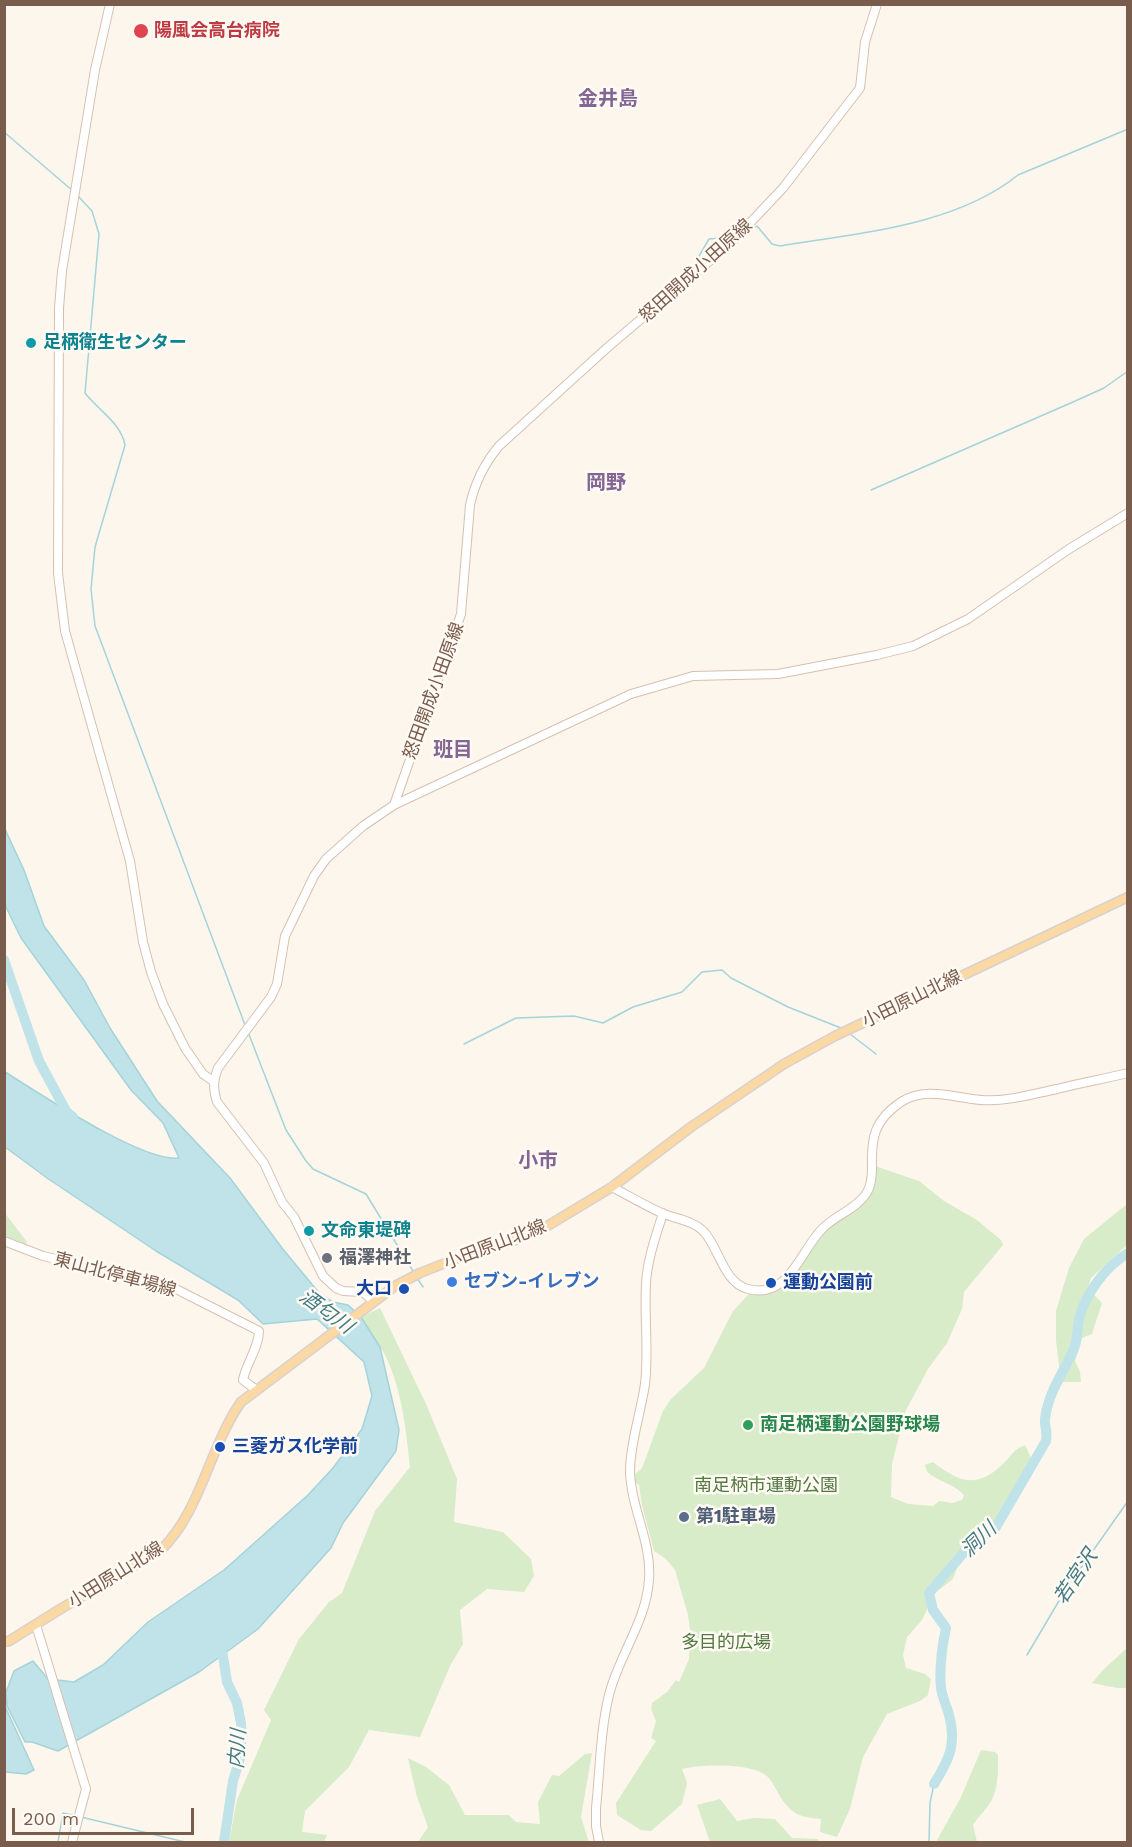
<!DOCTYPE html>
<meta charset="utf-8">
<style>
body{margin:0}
#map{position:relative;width:1132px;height:1847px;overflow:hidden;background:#fdf6ec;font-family:"Work Sans",sans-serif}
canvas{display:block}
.frame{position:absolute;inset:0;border:6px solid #7a5c4d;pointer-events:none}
.scale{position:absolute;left:12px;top:1808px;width:182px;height:27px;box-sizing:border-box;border:3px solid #7a5c4d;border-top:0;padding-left:8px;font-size:18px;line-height:21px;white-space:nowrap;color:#7a5c4d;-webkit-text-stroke:4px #fffaf3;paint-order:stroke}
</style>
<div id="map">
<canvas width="1132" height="1847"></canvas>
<div class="frame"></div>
<div class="scale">200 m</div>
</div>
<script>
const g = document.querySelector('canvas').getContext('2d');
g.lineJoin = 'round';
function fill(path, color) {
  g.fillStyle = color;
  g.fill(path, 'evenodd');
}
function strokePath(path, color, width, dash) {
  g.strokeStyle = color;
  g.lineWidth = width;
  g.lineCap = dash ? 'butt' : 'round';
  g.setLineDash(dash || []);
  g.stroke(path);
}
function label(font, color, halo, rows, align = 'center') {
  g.font = font + ' "Work Sans","Noto Sans JP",sans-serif';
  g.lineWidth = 5;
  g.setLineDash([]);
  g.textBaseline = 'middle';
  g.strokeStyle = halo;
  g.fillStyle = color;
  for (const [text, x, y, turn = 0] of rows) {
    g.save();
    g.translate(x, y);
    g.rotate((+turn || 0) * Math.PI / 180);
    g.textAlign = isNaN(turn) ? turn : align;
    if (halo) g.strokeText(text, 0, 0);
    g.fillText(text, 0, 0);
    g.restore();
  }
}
const green = new Path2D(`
 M 875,1166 L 919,1181 L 944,1201 L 977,1220 L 1001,1240 L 1003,1245 L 964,1292 L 962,1309 L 947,1343 L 928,1369 L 905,1412 L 892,1464 L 891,1497 L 908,1504 L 933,1506 L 939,1501 L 952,1503 L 962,1500 L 964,1495 C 954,1484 939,1482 927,1472 L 925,1465 L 933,1462 C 959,1482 977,1490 1004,1463 C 1011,1456 1014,1449 1025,1445 L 1031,1458 L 993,1525 L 967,1540 L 953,1579 L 935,1593 L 922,1620 L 907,1637 L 903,1655 L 906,1668 L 925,1674 L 931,1679 L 928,1695 L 920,1701 L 887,1714 L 863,1757 L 850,1809 L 837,1837 L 820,1832 L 821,1819 C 813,1818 800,1817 794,1812 C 782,1804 777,1789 769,1778 C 756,1762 700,1764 682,1769 L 687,1783 L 682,1804 L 651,1831 L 641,1830 L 617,1815 L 616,1803 L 656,1741 L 651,1738 L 656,1721 L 651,1709 L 652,1703 L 667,1692 L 676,1680 L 679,1682 L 689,1659 L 690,1630 L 688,1615 L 675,1570 L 666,1559 L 654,1551 L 642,1505 L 639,1485 L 635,1482 L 634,1475 L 642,1468 L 663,1411 L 671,1399 L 704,1368 L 733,1311 L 749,1294 L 776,1289 L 785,1284 L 828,1226 L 868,1199 C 875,1190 877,1177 875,1166 Z
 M 1127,1204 L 1127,1245 L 1091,1278 L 1088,1288 L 1102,1303 L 1092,1334 L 1082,1338 L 1075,1361 L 1080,1372 L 1081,1382 L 1061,1382 L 1056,1341 L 1056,1311 L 1069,1268 L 1084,1239 Z
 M 4,1212 L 27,1242 L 26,1244 L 5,1236 Z
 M 380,1308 L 427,1406 L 457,1479 L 454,1522 L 503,1532 L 531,1559 L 534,1576 L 524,1592 L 487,1589 L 460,1610 L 463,1644 L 450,1666 L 420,1737 L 369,1730 L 349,1767 L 305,1811 L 302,1832 L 327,1835 L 324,1842 L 229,1842 L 237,1800 L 271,1720 L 264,1710 L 299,1639 L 329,1602 L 342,1593 L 375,1511 L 410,1467 C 406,1429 402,1391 386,1357 C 379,1343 369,1330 361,1317 Z
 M 1127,1648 L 1127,1688 L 1117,1688 L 1092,1683 L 1103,1670 Z
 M 981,1750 L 995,1752 L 998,1755 C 998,1772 999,1792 988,1806 C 983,1813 977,1818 973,1825 L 977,1842 L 936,1842 L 961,1797 Z
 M 592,1753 L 581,1817 L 589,1842 L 418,1842 L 428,1827 L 417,1797 L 408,1758 L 426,1767 L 449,1785 L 465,1815 L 509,1815 L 516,1822 L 540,1824 L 538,1802 L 552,1775 L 559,1776 L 585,1754 Z
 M 720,1799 L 737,1821 L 753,1818 L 775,1819 L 792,1838 L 818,1839 L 819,1842 L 710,1842 L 697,1805 Z`);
const water = new Path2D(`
 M 4,827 L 24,870 L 44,926 L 84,980 L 110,1028 L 157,1101 L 230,1178 L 282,1248 L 320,1294 L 333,1302 L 348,1305 L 361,1317 L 380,1347 L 399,1430 L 396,1451 L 343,1523 L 331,1548 L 258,1629 L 199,1672 L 58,1751 L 32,1742 L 25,1742 L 7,1706 L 6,1692 L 14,1671 L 33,1661 L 48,1679 L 74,1682 L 103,1665 L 148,1622 L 224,1570 L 308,1495 L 333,1468 L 362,1429 L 372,1396 L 364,1362 L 317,1319 L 263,1324 L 238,1300 L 156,1251 L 47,1178 L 5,1147 L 5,1072 C 39,1093 143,1163 179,1158 L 163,1123 L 131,1090 L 21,938 L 5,905 Z
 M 4,1704 L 34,1770 L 26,1774 L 5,1772 Z`);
const stream = new Path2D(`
 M 4,132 L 73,191
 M 78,196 L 92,211 L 99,234 L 85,393 C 98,410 121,423 125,445 L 95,547 L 91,589 L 95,626 L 245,1025
 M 743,236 L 757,226 L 772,244 L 780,246 C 858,233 955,226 1018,175 L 1128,129
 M 695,263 L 709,239 L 732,237
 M 871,490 L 1073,402 L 1104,388 L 1128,371
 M 248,1032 L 286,1130 L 306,1161 L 313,1169 L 366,1194 L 413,1271
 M 850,1034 L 876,1054
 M 464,1044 L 516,1018 L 574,1016 L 603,1023 L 633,1007 L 682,992 L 702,972 L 722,970 L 731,978 L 788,1007 L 841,1028
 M 417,1278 L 423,1287
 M 1027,1655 L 1066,1589 L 1128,1501
 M 81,1817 L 185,1842
 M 58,1842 L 63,1813 L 77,1816
 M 929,1842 L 930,1803 L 934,1784`);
const river = new Path2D(`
 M 4,960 L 39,1061 L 66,1111 L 73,1117
 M 221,1643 L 227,1682 L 237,1703 L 241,1723 L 241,1755 L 233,1781 L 224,1842
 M 934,1784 C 949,1760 957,1744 949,1715 C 947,1706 942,1697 941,1688 C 939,1668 942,1647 946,1628 L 933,1610 L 929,1593 L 972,1543 L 996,1527 L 1046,1441 C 1048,1429 1044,1427 1045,1419 C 1048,1393 1063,1373 1073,1351 C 1078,1341 1077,1329 1079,1319 C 1085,1294 1106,1266 1128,1253`);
const secondary = new Path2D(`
 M 110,4 L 95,70 L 62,271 L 59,308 L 58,573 L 65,631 L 130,861 L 143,942 L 151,972 L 163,1004 L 185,1048 L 203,1074 L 213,1081
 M 394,805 L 631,694 L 693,676 L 778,674 L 877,655 L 913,646 L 968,619 L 1069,549 L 1128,513
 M 612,1187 C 629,1196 646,1206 664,1214 C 677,1219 695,1221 705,1233 C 719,1249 724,1283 748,1289 C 789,1300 801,1249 823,1228 C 836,1215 856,1209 866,1194 C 871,1187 872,1177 872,1168 C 871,1138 874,1120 901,1102 C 926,1086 954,1098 981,1100 C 1006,1102 1033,1094 1057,1089 C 1080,1083 1104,1079 1128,1073
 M 4,1241 L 43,1256 L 168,1285 L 259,1331 C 259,1348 246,1363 243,1380 L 255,1389
 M 373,1301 L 363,1292 L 343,1291 L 336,1288 L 323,1276 L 294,1217 L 282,1202 L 264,1163 L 217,1102 C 213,1089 213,1081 218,1068 L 271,997 L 277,984 L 285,936 L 314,876 L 326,859 L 363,826 L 394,805 L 461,614 L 470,505 C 475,482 484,464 499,446 L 608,347 L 732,242 L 783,188 L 860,88 L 865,42 L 877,4
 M 36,1625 L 86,1789 L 72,1842
 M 599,1842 L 596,1826 L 596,1808 C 600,1771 600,1732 609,1695 C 619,1655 646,1622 649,1580 C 652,1541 630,1507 630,1469 C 631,1440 641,1412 645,1384 C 649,1350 644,1317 646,1284 C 647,1260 656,1236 663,1213`);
const primary = new Path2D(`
 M 4,1642 L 9,1641 L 62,1608 L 161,1550 C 201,1511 209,1448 241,1402 L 395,1286 L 420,1273 L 453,1260 L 519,1239 L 549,1225 L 612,1187 L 691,1127 L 784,1064 L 835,1036 L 1128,897`);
const markers = [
 [141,31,8,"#e0444e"],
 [31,343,6,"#0f9aa8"],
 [309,1231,6,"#0f9aa8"],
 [327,1258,6,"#6b7280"],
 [452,1282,6,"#3f7fe0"],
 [771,1283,6,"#1a4fb4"],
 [404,1289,6,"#1a4fb4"],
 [748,1425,6,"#2e9e5b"],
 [220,1447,6,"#1a4fb4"],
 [684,1517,6,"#5c6f8a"]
];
const healthNames = [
 ["陽風会高台病院",154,31]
];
const streetNames = [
 ["怒田開成小田原線",696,271,-42],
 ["怒田開成小田原線",434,691,-70],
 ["小田原山北線",912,999,-26],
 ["小田原山北線",495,1245,-21],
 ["東山北停車場線",115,1275,15],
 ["小田原山北線",116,1575,-32]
];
const cultureNames = [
 ["足柄衛生センター",43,343],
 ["文命東堤碑",321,1231]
];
const worshipNames = [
 ["福澤神社",339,1258]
];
const shopNames = [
 ["セブン-イレブン",464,1282]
];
const transitNames = [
 ["運動公園前",783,1283],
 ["大口",392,1289,"right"],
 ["三菱ガス化学前",232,1447]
];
const leisureNames = [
 ["南足柄運動公園野球場",760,1425]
];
const parkNames = [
 ["南足柄市運動公園",766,1486],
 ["多目的広場",726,1643]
];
const serviceNames = [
 ["第1駐車場",696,1517]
];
const neighbourhoodNames = [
 ["金井島",608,99],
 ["岡野",606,483],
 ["班目",453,750],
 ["小市",538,1161]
];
const waterNames = [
 ["酒匂川",326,1312,36],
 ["洞川",979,1540,-44],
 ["若宮沢",1076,1577,-56],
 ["内川",238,1749,-86]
];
fill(green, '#d8ecc9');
fill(water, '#bfe3e8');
strokePath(water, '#a5d3da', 1.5);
strokePath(stream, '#a5d3da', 1.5);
strokePath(river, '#bfe3e8', 10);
strokePath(secondary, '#d6c0b0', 10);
strokePath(primary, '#dad1cd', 11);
strokePath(secondary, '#fff', 8);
strokePath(primary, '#fbd9a5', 8);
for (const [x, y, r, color] of markers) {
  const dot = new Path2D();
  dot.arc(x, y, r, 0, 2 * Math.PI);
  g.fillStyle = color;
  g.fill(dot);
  strokePath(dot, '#fffaf3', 2);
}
label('bold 18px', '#be3a42', '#fffaf3', healthNames, 'left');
label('18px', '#7a5c4d', '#fffaf3', streetNames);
label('bold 18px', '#0d838f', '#fffaf3', cultureNames, 'left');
label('bold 18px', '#5b616d', '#fffaf3', worshipNames, 'left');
label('bold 18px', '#366cbe', '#fffaf3', shopNames, 'left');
label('bold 18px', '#164399', '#fffaf3', transitNames, 'left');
label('bold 18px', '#27864d', '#fffaf3', leisureNames, 'left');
label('18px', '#537a41', '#fffaf3', parkNames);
label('bold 18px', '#4e5e75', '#fffaf3', serviceNames, 'left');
label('bold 20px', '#846695', '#fffaf3', neighbourhoodNames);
label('italic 20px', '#437c86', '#fffaf3', waterNames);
</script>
